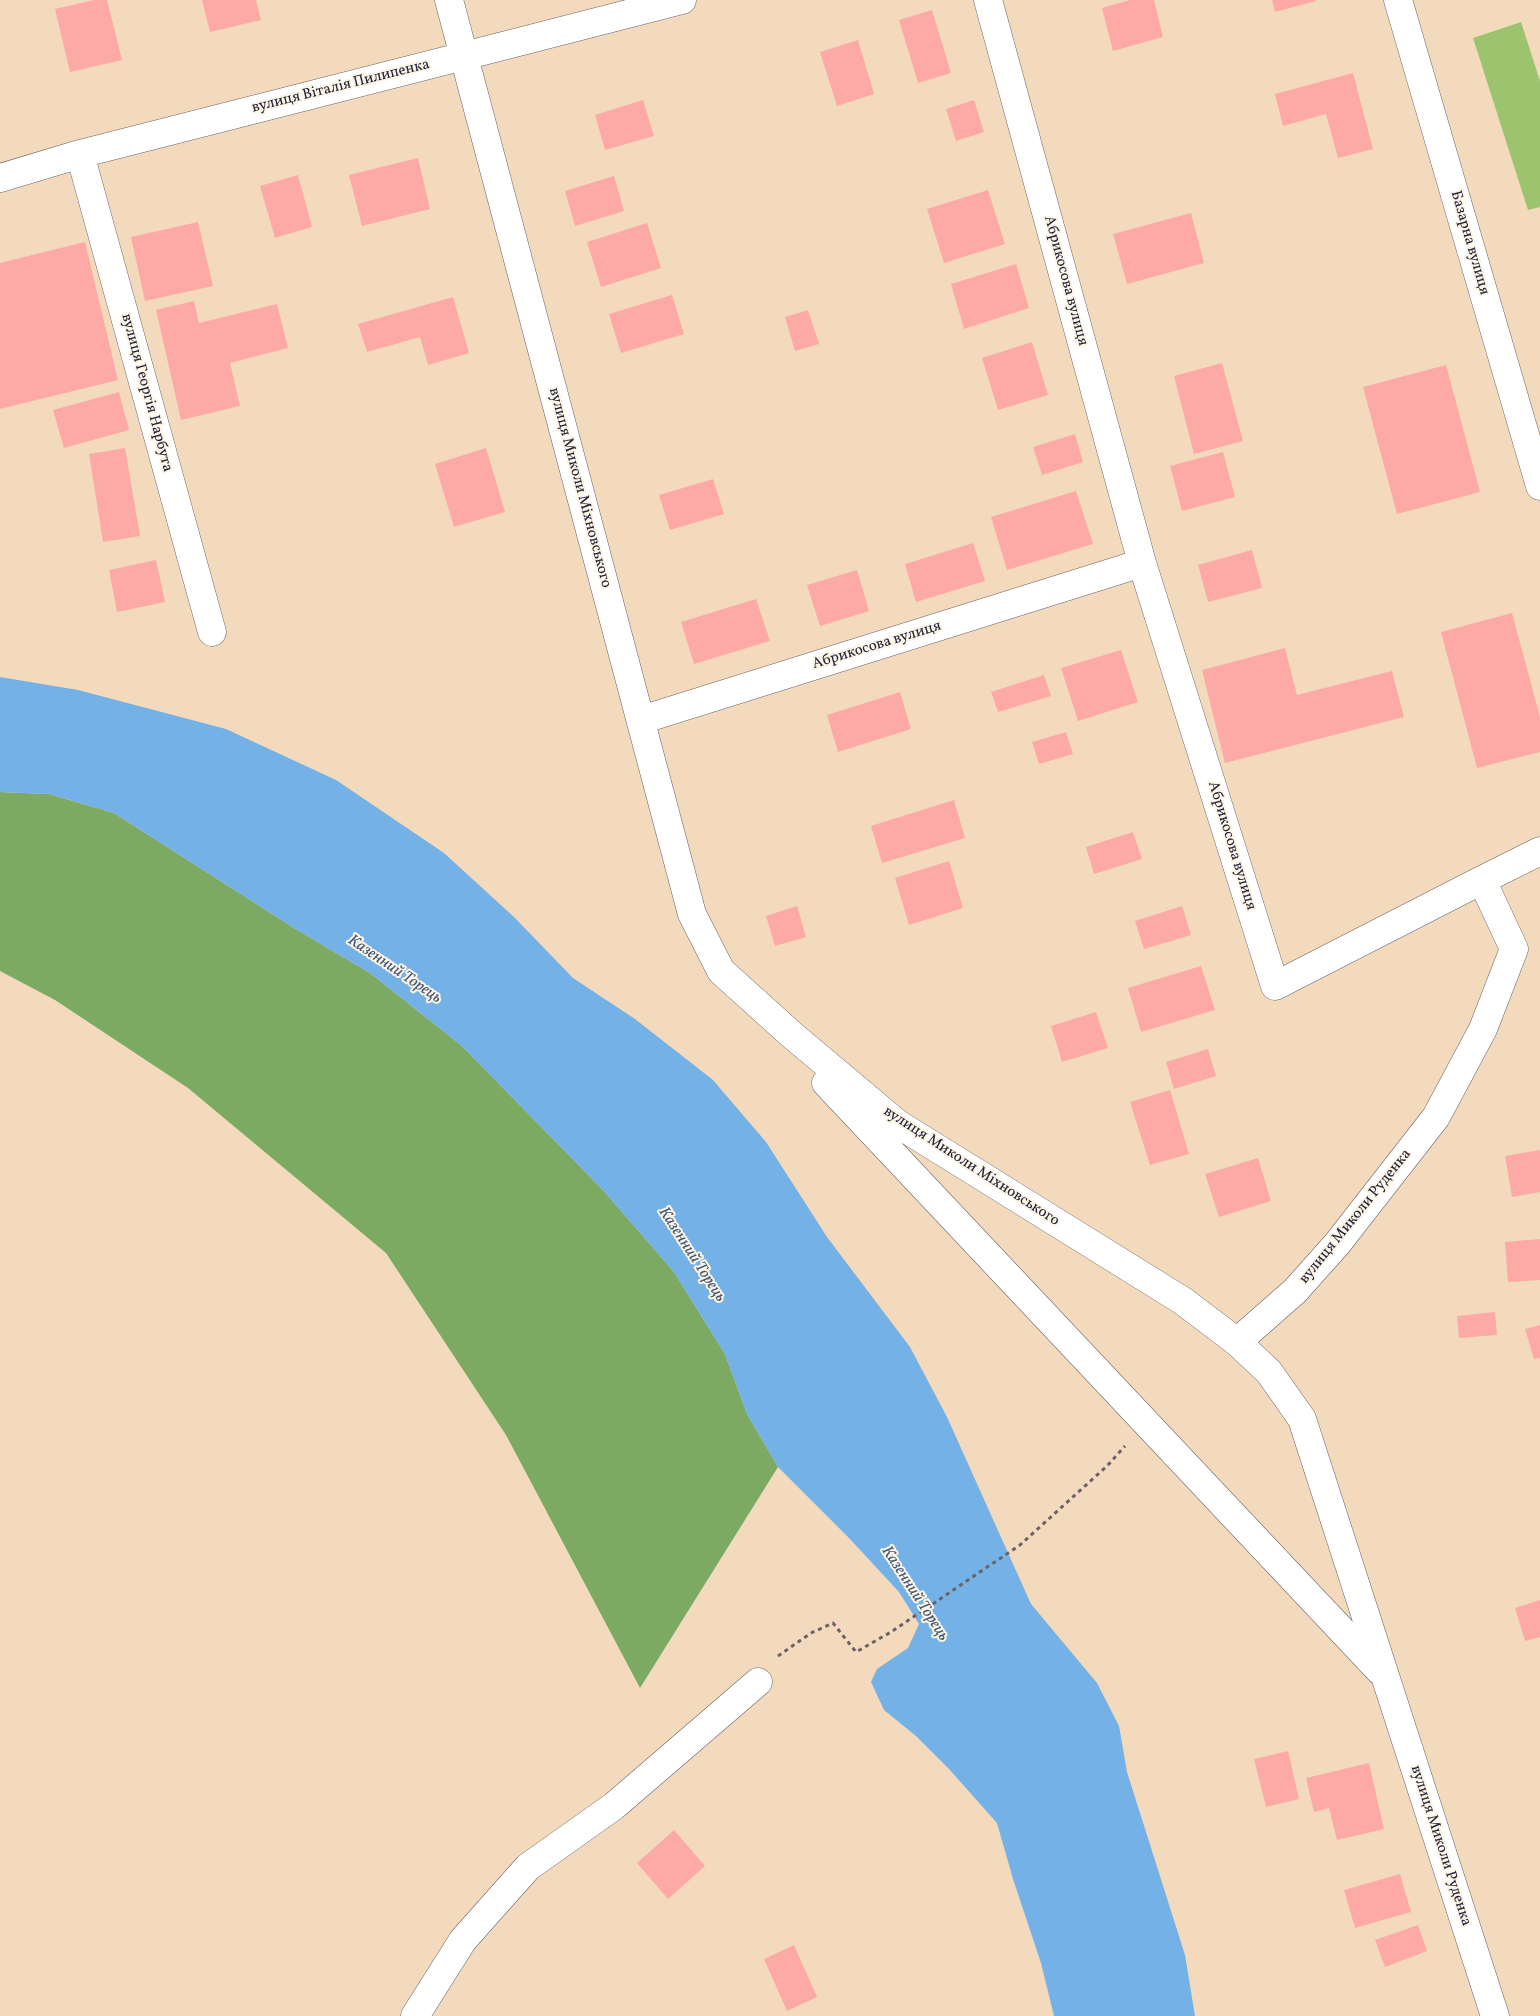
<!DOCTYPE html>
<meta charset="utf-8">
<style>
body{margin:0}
canvas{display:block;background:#f3dabc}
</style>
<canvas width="1540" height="2016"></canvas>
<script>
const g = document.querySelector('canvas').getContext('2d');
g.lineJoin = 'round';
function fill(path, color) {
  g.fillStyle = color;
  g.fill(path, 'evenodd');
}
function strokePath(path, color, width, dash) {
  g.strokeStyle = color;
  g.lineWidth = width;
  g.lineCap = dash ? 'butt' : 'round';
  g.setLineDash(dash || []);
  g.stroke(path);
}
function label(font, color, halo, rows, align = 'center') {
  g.font = font + ' Vollkorn,serif';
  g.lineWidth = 4;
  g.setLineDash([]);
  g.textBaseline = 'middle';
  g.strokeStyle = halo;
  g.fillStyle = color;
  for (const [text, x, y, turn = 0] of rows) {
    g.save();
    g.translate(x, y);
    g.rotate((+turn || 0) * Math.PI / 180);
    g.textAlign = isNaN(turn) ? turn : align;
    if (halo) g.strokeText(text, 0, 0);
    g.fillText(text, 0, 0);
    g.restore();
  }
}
const green = new Path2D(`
 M 1521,22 L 1540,81 L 1540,207 L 1528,210 L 1473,38 Z`);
const forest = new Path2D(`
 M 0,792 L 49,794 L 114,813 L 294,928 L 370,973 L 462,1046 L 603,1190 L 674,1272 L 725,1354 L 747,1414 L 778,1467 L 640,1688 L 506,1435 L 386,1253 L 188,1088 L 55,1000 L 0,971 Z`);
const water = new Path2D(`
 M 0,677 L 78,690 L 226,729 L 336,780 L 444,853 L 514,917 L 573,978 L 635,1019 L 713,1080 L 766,1142 L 827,1237 L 910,1347 L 947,1417 L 1031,1604 L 1097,1683 L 1119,1726 L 1127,1772 L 1185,1955 L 1195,2016 L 1054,2016 L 1041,1963 L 1013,1879 L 997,1823 L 949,1769 L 916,1736 L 884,1710 L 871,1682 L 877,1669 L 908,1648 L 919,1624 L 899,1592 L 849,1538 L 778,1467 L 747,1414 L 725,1354 L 674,1272 L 603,1190 L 462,1046 L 370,973 L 294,928 L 114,813 L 49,794 L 0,792 Z`);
const building = new Path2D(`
 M 94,0 L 107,0 L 122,60 L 70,72 L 55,9 Z
 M 202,0 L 256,0 L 261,20 L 210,32 Z
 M 1130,0 L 1154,0 L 1163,37 L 1113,51 L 1102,8 Z
 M 1272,0 L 1316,0 L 1316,1 L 1275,12 Z
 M 932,10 L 951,73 L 918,83 L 899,20 Z
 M 858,40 L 874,94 L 837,106 L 820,52 Z
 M 1353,73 L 1373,149 L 1338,158 L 1326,114 L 1283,126 L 1275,94 Z
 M 643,100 L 654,136 L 605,150 L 595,115 Z
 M 974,100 L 984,132 L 956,141 L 946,109 Z
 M 418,158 L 430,209 L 362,226 L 349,175 Z
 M 298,175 L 312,227 L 275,238 L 260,186 Z
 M 614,176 L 624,211 L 575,226 L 565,191 Z
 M 988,190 L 1005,244 L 944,263 L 927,209 Z
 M 1191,213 L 1204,263 L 1127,284 L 1113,234 Z
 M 198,222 L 213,286 L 145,301 L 131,237 Z
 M 647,223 L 661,268 L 601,287 L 587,242 Z
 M 85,242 L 118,380 L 0,409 L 0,263 Z
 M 1016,264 L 1029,308 L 964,329 L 951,284 Z
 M 672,295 L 684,334 L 621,353 L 609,314 Z
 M 453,297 L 469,353 L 428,365 L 420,337 L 367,352 L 358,324 Z
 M 194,301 L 199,323 L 277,304 L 288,348 L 230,363 L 240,406 L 181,420 L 156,310 Z
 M 808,310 L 819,344 L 795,351 L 785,317 Z
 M 1032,342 L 1048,395 L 998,410 L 982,358 Z
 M 1222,363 L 1243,441 L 1194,454 L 1174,376 Z
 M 1446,365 L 1480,492 L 1397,514 L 1363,387 Z
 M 119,392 L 129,430 L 64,448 L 53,410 Z
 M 1075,434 L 1083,462 L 1042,475 L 1033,447 Z
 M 125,448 L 140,536 L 103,542 L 89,454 Z
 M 486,448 L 505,512 L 454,527 L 435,464 Z
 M 1223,452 L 1235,497 L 1182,511 L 1170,466 Z
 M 713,479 L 724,514 L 670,530 L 659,495 Z
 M 1076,491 L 1093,544 L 1007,570 L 991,517 Z
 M 973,543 L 985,581 L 916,602 L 905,564 Z
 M 1252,550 L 1262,588 L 1208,602 L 1198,565 Z
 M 156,560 L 165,602 L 117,612 L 109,570 Z
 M 857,570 L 869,611 L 820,626 L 807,585 Z
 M 756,599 L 770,641 L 694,664 L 681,622 Z
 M 1512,613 L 1540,717 L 1540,752 L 1477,768 L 1441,632 Z
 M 1285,648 L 1297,695 L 1392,671 L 1404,717 L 1225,763 L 1202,670 Z
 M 1121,650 L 1138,702 L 1078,721 L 1061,668 Z
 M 1044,675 L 1051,696 L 998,712 L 991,692 Z
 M 900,692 L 911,729 L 838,752 L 827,715 Z
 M 1066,732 L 1073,754 L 1039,764 L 1032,742 Z
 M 954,800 L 965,838 L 882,863 L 871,826 Z
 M 1133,832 L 1142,859 L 1094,874 L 1086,847 Z
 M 949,861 L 963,908 L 909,925 L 895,878 Z
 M 797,906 L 806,937 L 775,946 L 766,916 Z
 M 1182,906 L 1191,935 L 1144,949 L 1135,921 Z
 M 1201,966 L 1215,1010 L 1141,1032 L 1128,988 Z
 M 1096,1012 L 1108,1048 L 1062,1062 L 1051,1026 Z
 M 1208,1049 L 1216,1076 L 1174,1089 L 1166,1062 Z
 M 1170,1090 L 1189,1154 L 1150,1165 L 1130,1102 Z
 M 1540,1150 L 1540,1192 L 1512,1197 L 1505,1156 Z
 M 1258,1158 L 1271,1201 L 1219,1217 L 1205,1174 Z
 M 1540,1239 L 1540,1280 L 1508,1282 L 1505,1242 Z
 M 1495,1312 L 1497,1335 L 1459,1338 L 1457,1316 Z
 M 1540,1325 L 1540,1358 L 1534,1359 L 1525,1329 Z
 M 1540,1600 L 1540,1637 L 1525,1641 L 1515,1608 Z
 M 1288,1751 L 1299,1799 L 1266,1807 L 1254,1759 Z
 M 1369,1763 L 1384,1829 L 1337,1840 L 1329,1808 L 1314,1812 L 1306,1778 Z
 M 674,1830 L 705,1866 L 668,1899 L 637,1863 Z
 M 1400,1874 L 1411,1912 L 1355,1928 L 1344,1890 Z
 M 1418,1925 L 1427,1951 L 1385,1967 L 1375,1940 Z
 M 794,1945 L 817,1997 L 787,2011 L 764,1959 Z`);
const path = new Path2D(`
 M 778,1656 L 811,1633 L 833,1623 L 856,1652 L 891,1632 L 1020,1545 L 1107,1466 L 1125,1446`);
const street = new Path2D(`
 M 988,0 L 1142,563 L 1275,986 L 1482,880
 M 1398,0 L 1540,486
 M 80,154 L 212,632
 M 0,178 L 80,154 L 464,56
 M 641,720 L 1142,563
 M 1237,1342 L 1295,1291 L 1337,1244 L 1436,1117 L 1483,1029 L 1514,949 L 1482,880 L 1540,851
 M 415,2016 L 463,1940 L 528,1867 L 614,1806 L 758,1682`);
const secondary = new Path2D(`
 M 449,0 L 692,914 L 721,971 L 792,1035 L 898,1124 L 1183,1301 L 1237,1342 L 1269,1372 L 1302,1419 L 1495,2016
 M 464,56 L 682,0
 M 826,1083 L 1380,1671`);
const streetNames = [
 ["вулиця Віталія Пилипенка",341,87,-14],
 ["Базарна вулиця",1469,243,74],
 ["Абрикосова вулиця",1065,281,75],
 ["вулиця Георгія Нарбута",146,393,75],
 ["вулиця Миколи Міхновського",579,488,75],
 ["Абрикосова вулиця",877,646,-17],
 ["Абрикосова вулиця",1231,846,73],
 ["вулиця Миколи Міхновського",971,1167,33],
 ["вулиця Миколи Руденка",1356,1217,-51],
 ["вулиця Миколи Руденка",1440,1846,72]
];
const waterNames = [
 ["Казенний Торець",394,970,34],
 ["Казенний Торець",691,1255,57],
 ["Казенний Торець",914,1594,57]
];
fill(green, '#9cc46f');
fill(forest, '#7daa62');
fill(water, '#74b1e6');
fill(building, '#fdaaa7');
strokePath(street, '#6b6268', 29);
strokePath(secondary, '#6b6268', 29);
strokePath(path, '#6b6268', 3, [4, 4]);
strokePath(street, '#fff', 28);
strokePath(secondary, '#fff', 28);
label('15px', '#22223b', '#fcf5e5', streetNames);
label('italic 16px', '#3f5477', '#fcf5e5', waterNames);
</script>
